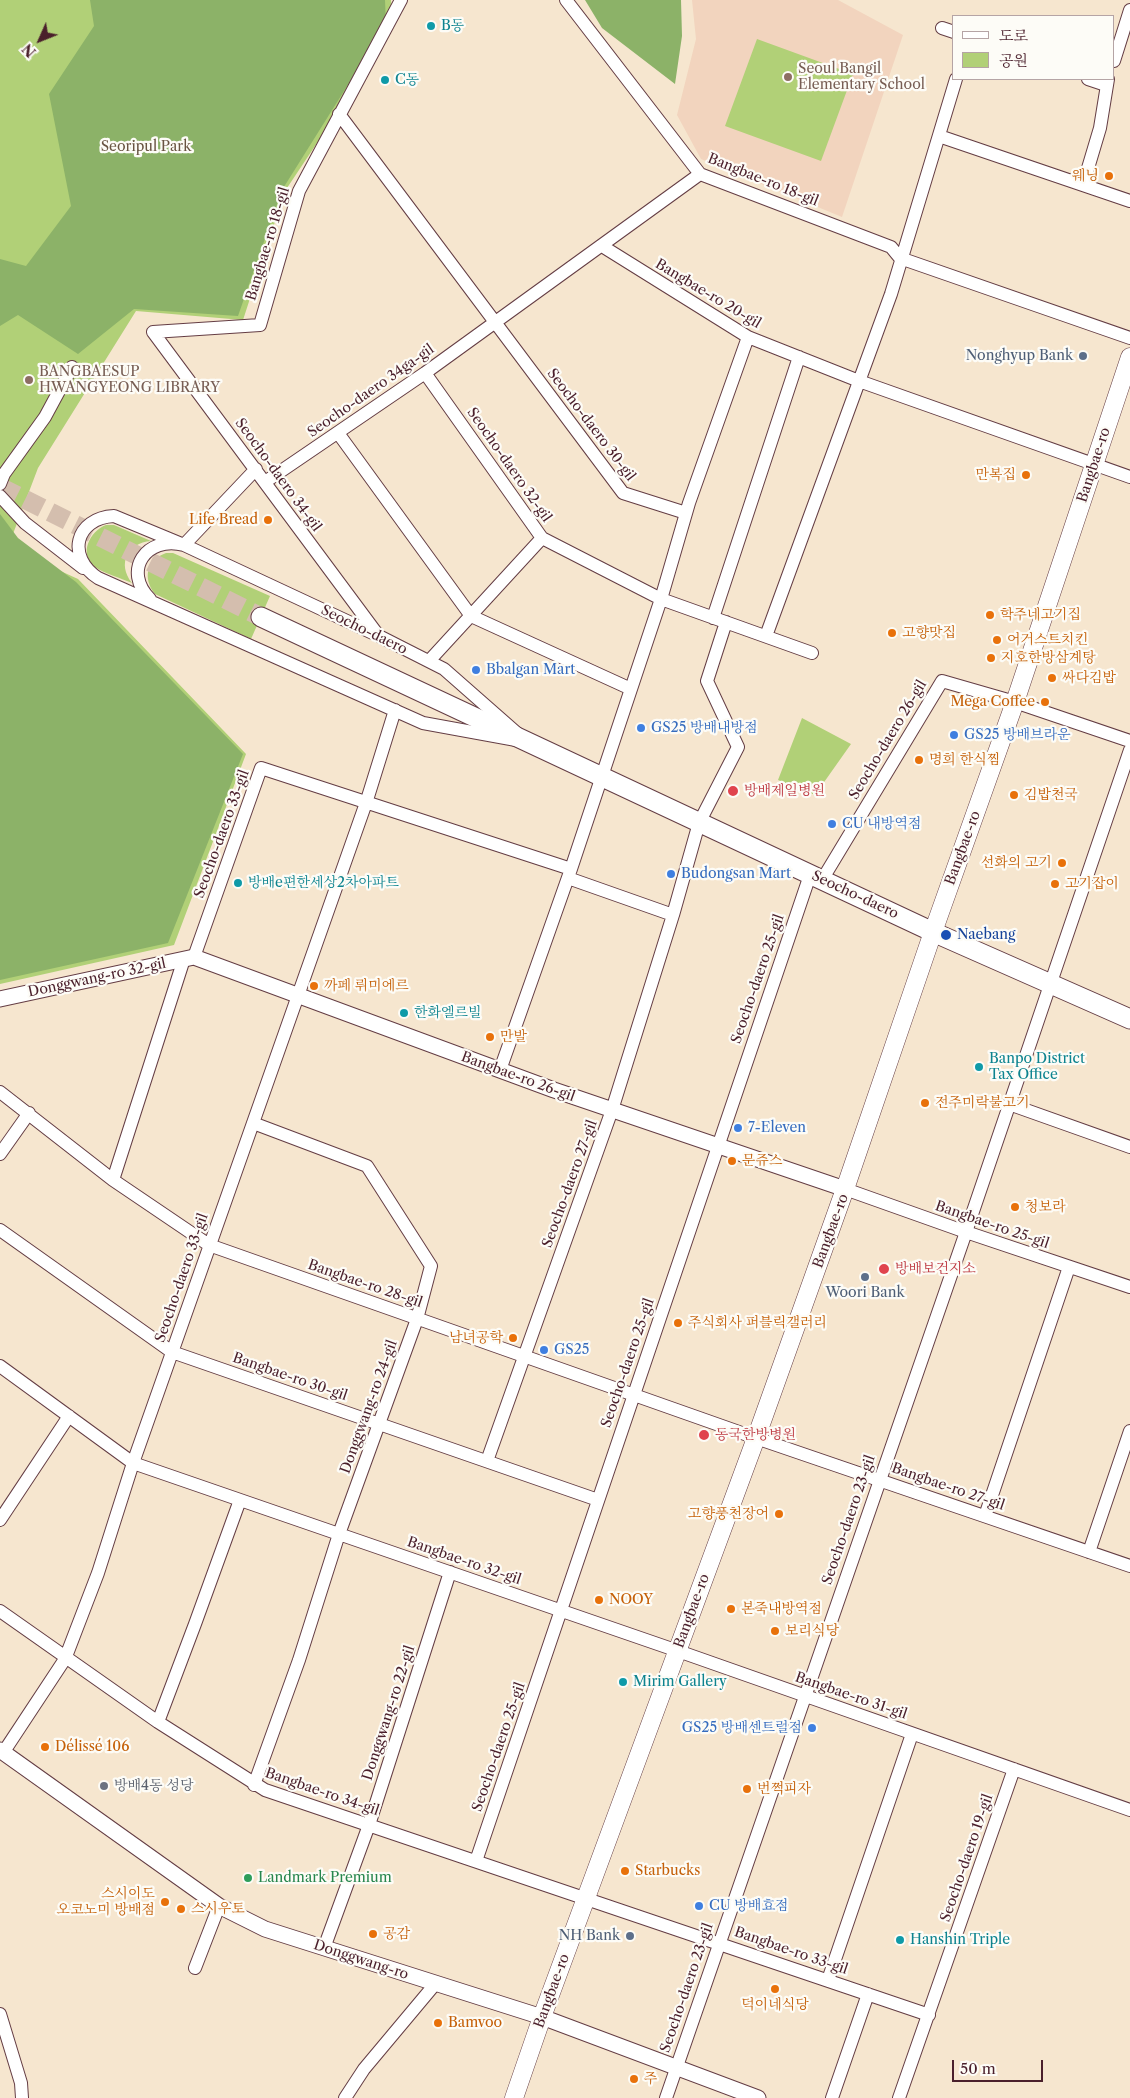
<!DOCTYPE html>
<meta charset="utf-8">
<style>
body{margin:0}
#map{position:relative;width:1130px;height:2098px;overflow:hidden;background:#f6e6cf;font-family:"Libre Caslon Text","Noto Serif KR",serif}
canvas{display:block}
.legend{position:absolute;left:952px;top:15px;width:162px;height:65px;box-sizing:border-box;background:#fdfcf7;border:1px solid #b5a4a5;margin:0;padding:6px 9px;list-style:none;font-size:15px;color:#4a1f2b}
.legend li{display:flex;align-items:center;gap:10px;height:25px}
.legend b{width:25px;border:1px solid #b5a4a5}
.north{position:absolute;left:15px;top:15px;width:50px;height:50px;-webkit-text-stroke:4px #fdfcf7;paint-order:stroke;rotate:226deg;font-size:14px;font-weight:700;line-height:20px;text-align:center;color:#4a1f2b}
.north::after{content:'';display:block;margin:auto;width:18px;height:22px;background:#4a1f2b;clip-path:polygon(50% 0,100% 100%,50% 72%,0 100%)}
.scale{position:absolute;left:952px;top:2060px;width:91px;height:22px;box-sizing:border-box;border:2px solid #4a1f2b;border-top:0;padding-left:6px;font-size:15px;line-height:18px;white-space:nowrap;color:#4a1f2b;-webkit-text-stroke:4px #fdfcf7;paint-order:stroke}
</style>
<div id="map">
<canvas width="1130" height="2098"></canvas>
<ul class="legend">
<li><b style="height:6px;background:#fff"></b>도로</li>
<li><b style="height:14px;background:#b1d077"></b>공원</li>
</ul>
<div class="north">N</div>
<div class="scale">50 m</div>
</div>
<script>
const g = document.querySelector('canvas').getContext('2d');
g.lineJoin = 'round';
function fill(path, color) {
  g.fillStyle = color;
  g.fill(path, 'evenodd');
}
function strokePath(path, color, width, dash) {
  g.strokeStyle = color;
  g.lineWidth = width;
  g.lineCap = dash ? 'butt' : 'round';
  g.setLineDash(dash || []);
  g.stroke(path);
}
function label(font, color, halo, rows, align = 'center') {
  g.font = font + ' "Libre Caslon Text","Noto Serif KR",serif';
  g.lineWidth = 4.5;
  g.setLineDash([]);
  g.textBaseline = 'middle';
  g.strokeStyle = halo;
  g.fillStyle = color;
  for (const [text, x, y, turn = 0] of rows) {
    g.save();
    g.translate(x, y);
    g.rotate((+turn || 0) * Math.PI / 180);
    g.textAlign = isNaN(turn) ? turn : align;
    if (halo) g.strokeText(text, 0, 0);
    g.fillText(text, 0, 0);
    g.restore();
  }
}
const built = new Path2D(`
 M 692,0 L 838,0 L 903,35 L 842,217 L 701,159 L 677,115 L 696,39 Z`);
const green = new Path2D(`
 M 0,0 L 391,0 L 393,29 L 285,191 L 243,320 L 136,311 L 38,468 L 8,547 L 78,579 L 246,754 L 174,945 L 0,984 Z
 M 757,39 L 853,74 L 821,161 L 725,126 Z
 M 106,525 L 114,525 L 151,541 C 127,543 117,564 132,583 C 121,578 105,574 95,567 C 78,554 90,531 106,525 Z
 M 166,553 L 173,553 L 270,596 L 251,639 L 155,594 C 142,578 147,560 166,553 Z
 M 802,718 L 851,744 L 815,795 L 778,780 Z`);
const forest = new Path2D(`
 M 90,0 L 385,0 L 386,24 L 282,190 L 238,316 L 134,309 L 78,354 L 18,315 L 0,326 L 0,259 L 26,266 L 71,206 L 49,94 L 94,26 Z
 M 585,0 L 681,0 L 682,36 L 675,84 L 602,28 Z
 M 0,514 L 18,538 L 76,582 L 243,754 L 168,943 L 0,980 Z`);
const primaryTunnel = new Path2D(`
 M 0,487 L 261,617`);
const minor = new Path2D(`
 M 566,0 L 700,174 L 891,247 L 900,258 L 1130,338
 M 942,28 L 954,32
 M 1114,61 L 1130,10
 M 1088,79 L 1106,85
 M 339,114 L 623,493 L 686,513
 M 939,136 L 1130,201
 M 1083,185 L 1100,128 L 1108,79
 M 602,246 L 748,337 L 859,381 L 1130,477
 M 153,332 L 260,325 L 299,191 L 401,0
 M 153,332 L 378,635
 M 425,373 L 542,538 L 661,599 L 812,653
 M 338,433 L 471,616 L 631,689
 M 265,482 L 425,373 L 700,174
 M 0,484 L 4,474 L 45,417 L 72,367
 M 0,496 L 25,523 L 83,568
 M 114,516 L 184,545 L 379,636 L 444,669 L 527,742 L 423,723 L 98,578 C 66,557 75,518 114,516 Z
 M 150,599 C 122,571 146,535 184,545 L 256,469
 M 713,618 L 799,357
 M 766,636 L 891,294 L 956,79
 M 429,661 L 542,538
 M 568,878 L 673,915
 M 822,880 L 942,681 L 1015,702 L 1130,741
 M 194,957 L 261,768 L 571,869
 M 500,1070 L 571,869 L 661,599 L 689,503 L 748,337
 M 0,1092 L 113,1180 L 209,1245 L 756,1438 L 1130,1566
 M 1009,1104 L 1130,1147
 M 253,1123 L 367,1166 L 431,1266 L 417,1319 L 339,1534 L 299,1660 L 254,1785
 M 0,1154 L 29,1113
 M 113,1180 L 184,959
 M 845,1189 L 966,1232 L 1130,1287
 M 0,1230 L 172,1352 L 598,1500
 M 0,1366 L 133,1463 L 678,1651 L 1130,1810
 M 487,1461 L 612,1110 L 673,915 L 699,823 L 738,747 L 707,681 L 726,622
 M 985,1516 L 1069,1267
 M 0,1520 L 69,1416
 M 1089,1552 L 1130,1431
 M 0,1611 L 158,1722 L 265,1790 L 929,2015
 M 158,1722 L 195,1624 L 240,1500
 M 3,1753 L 65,1659 L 98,1573 L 133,1463 L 367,800 L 395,710
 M 476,1861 L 810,875
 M 324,1948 L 369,1825 L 450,1572
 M 195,1968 L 219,1906
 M 828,1980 L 912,1734
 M 0,2014 L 21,2083 L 22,2098
 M 345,2098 L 364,2069 L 436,1983
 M 666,2098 L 966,1232 L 1130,750
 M 832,2098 L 868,1994
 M 899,2098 L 1014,1769`);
const tertiary = new Path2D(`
 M 0,999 L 194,957 L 554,1090 L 845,1189
 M 0,1750 L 219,1906 L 265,1929 L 542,2017 L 758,2098`);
const secondary = new Path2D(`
 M 514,2098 L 542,2017 L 756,1438 L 845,1189 L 933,932 L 1015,702 L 1130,357`);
const primary = new Path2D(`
 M 261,617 L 933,932 L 1130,1019`);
const markers = [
 [431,26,5,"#0f9aa8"],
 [788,77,5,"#8d6e63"],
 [385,80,5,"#0f9aa8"],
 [1109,176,5,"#e8710a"],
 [1083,356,5,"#5c6f8a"],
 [29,380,5,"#8d6e63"],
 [1026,475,5,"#e8710a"],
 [268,520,5,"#e8710a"],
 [990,615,5,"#e8710a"],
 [892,633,5,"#e8710a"],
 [997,640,5,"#e8710a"],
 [991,658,5,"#e8710a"],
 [476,670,5,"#3f7fe0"],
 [1052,678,5,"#e8710a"],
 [1045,702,5,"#e8710a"],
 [641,728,5,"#3f7fe0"],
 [954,735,5,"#3f7fe0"],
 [919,760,5,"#e8710a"],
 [733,791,6,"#e0444e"],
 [1014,795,5,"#e8710a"],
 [832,824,5,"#3f7fe0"],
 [1062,863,5,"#e8710a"],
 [671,874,5,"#3f7fe0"],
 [238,883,5,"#0f9aa8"],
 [1055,884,5,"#e8710a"],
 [946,935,6,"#1a4fb4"],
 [314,986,5,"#e8710a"],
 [404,1013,5,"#0f9aa8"],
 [490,1037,5,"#e8710a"],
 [979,1067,5,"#0f9aa8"],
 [925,1103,5,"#e8710a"],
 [738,1128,5,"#3f7fe0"],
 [732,1161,5,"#e8710a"],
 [1015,1207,5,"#e8710a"],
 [884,1269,6,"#e0444e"],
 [865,1277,5,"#5c6f8a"],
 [678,1323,5,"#e8710a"],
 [513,1338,5,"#e8710a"],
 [544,1350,5,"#3f7fe0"],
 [704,1435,6,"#e0444e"],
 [779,1514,5,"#e8710a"],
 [599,1600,5,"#e8710a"],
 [731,1609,5,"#e8710a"],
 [775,1631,5,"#e8710a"],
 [623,1682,5,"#0f9aa8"],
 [812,1728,5,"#3f7fe0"],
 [45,1747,5,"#e8710a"],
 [104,1786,5,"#6b7280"],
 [747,1789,5,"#e8710a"],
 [625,1871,5,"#e8710a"],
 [248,1878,5,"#2e9e5b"],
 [165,1902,5,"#e8710a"],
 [699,1906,5,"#3f7fe0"],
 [181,1909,5,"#e8710a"],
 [373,1934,5,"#e8710a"],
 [630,1936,5,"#5c6f8a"],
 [900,1940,5,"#0f9aa8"],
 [775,1989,5,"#e8710a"],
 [438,2023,5,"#e8710a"],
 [634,2079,5,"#e8710a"]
];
const cultureNames = [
 ["B동",441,26],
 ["C동",395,80],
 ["방배e편한세상2차아파트",248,883],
 ["한화엘르빌",414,1013],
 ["Banpo District",989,1059],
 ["Tax Office",989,1075],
 ["Mirim Gallery",633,1682],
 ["Hanshin Triple",910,1940]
];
const educationNames = [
 ["Seoul Bangil",798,69],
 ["Elementary School",798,85],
 ["BANGBAESUP",39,372],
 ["HWANGYEONG LIBRARY",39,388]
];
const parkNames = [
 ["Seoripul Park",146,147]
];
const foodNames = [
 ["웨닝",1099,176,"right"],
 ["만복집",1016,475,"right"],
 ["Life Bread",258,520,"right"],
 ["학주네고기집",1000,615],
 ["고향맛집",902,633],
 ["어거스트치킨",1007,640],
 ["지호한방삼계탕",1001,658],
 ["싸다김밥",1062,678],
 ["Mega Coffee",1035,702,"right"],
 ["명희 한식찜",929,760],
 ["김밥천국",1024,795],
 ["선화의 고기",1052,863,"right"],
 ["고기잡이",1065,884],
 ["까페 뤼미에르",324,986],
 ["만발",500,1037],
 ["전주미락불고기",935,1103],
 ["문쥬스",742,1161],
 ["청보라",1025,1207],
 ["주식회사 퍼블릭갤러리",688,1323],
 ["남녀공학",503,1338,"right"],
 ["고향풍천장어",769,1514,"right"],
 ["NOOY",609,1600],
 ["본죽내방역점",741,1609],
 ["보리식당",785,1631],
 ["Délissé 106",55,1747],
 ["번쩍피자",757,1789],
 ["Starbucks",635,1871],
 ["스시이도",155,1894,"right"],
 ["오코노미 방배점",155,1910,"right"],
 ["스시우토",191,1909],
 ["공감",383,1934],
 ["덕이네식당",775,2005,"center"],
 ["Bamvoo",448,2023],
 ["주",644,2079]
];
const streetNames = [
 ["Bangbae-ro 18-gil",763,180,22],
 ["Bangbae-ro 18-gil",268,244,-73],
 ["Bangbae-ro 20-gil",708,294,31],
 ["Seocho-daero 34ga-gil",371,391,-35],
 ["Seocho-daero 30-gil",591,425,53],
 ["Seocho-daero 32-gil",509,465,55],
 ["Bangbae-ro",1094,465,-72],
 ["Seocho-daero 34-gil",278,475,54],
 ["Seocho-daero",364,630,26],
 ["Seocho-daero 26-gil",888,740,-59],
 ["Seocho-daero 33-gil",222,834,-70],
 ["Bangbae-ro",963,848,-70],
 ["Seocho-daero",855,895,25],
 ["Donggwang-ro 32-gil",97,978,-12],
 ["Seocho-daero 25-gil",758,979,-71],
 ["Bangbae-ro 26-gil",518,1077,20],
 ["Seocho-daero 27-gil",570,1184,-70],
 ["Bangbae-ro 25-gil",992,1225,19],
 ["Bangbae-ro",831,1231,-70],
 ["Seocho-daero 33-gil",182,1278,-71],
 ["Bangbae-ro 28-gil",365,1284,19],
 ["Seocho-daero 25-gil",628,1363,-71],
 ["Bangbae-ro 30-gil",290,1377,19],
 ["Donggwang-ro 24-gil",369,1407,-70],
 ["Bangbae-ro 27-gil",948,1487,19],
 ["Seocho-daero 23-gil",849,1520,-71],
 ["Bangbae-ro 32-gil",464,1561,19],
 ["Bangbae-ro",692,1611,-70],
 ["Bangbae-ro 31-gil",851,1696,19],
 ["Donggwang-ro 22-gil",389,1713,-72],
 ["Seocho-daero 25-gil",499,1747,-71],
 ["Bangbae-ro 34-gil",322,1792,19],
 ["Seocho-daero 19-gil",967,1858,-71],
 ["Bangbae-ro 33-gil",791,1951,19],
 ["Donggwang-ro",361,1960,18],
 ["Seocho-daero 23-gil",687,1988,-71],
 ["Bangbae-ro",552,1991,-70]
];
const serviceNames = [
 ["Nonghyup Bank",1073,356],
 ["Woori Bank",865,1293,"center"],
 ["NH Bank",620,1936]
];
const shopNames = [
 ["Bbalgan Mart",486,670],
 ["GS25 방배내방점",651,728],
 ["GS25 방배브라운",964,735],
 ["CU 내방역점",842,824],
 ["Budongsan Mart",681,874],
 ["7-Eleven",748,1128],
 ["GS25",554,1350],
 ["GS25 방배센트럴점",802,1728,"right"],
 ["CU 방배효점",709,1906]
];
const healthNames = [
 ["방배제일병원",744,791],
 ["방배보건지소",895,1269],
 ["동국한방병원",715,1435]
];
const transitNames = [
 ["Naebang",957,935]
];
const worshipNames = [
 ["방배4동 성당",114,1786]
];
const leisureNames = [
 ["Landmark Premium",258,1878]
];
fill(built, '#f2d4be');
fill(green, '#b1d077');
fill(forest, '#8cb268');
strokePath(primaryTunnel, '#d4beae', 19, [19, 9]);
strokePath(minor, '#643d44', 14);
strokePath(tertiary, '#643d44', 17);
strokePath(secondary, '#643d44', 19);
strokePath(primary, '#643d44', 21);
strokePath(minor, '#fff', 12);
strokePath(tertiary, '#fff', 15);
strokePath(secondary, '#fff', 18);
strokePath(primary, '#fff', 19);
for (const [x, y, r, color] of markers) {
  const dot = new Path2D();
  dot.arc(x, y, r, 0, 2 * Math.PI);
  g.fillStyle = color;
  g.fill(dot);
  strokePath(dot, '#fdfcf7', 2);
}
label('14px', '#0d838f', '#fdfcf7', cultureNames, 'left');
label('14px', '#785e54', '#fdfcf7', educationNames, 'left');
label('14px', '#695442', '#fdfcf7', parkNames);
label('14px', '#c56008', '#fdfcf7', foodNames, 'left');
label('14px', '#4a1f2b', '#fdfcf7', streetNames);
label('14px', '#4e5e75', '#fdfcf7', serviceNames, 'right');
label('14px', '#366cbe', '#fdfcf7', shopNames, 'left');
label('14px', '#be3a42', '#fdfcf7', healthNames, 'left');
label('14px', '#164399', '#fdfcf7', transitNames, 'left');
label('14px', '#5b616d', '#fdfcf7', worshipNames, 'left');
label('14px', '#27864d', '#fdfcf7', leisureNames, 'left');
</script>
